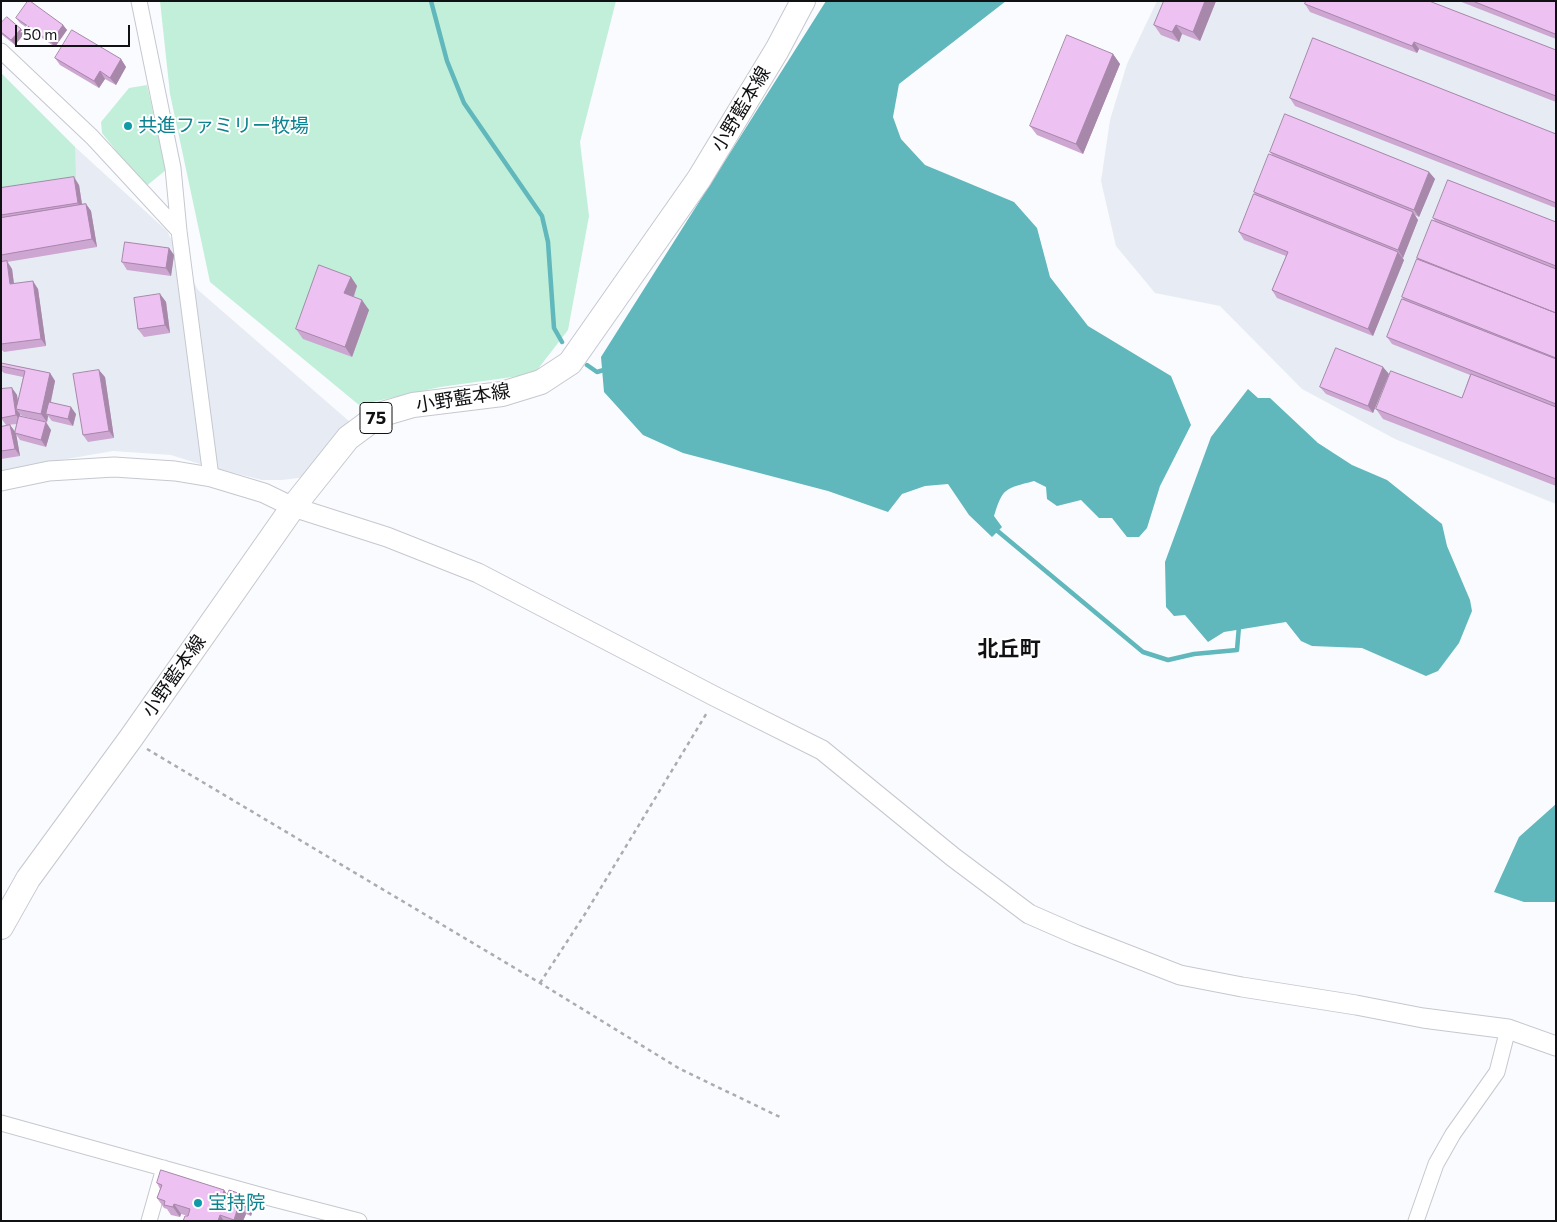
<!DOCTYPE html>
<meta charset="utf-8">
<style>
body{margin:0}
#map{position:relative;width:1557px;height:1222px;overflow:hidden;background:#fafbfe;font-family:Commissioner,sans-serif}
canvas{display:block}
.frame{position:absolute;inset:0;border:2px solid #101113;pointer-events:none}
.scale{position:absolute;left:15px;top:25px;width:115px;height:22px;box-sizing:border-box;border:2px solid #101113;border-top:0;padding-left:6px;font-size:15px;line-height:18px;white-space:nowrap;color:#101113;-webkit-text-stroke:4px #fff;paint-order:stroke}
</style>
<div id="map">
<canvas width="1557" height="1222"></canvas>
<div class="frame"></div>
<div class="scale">50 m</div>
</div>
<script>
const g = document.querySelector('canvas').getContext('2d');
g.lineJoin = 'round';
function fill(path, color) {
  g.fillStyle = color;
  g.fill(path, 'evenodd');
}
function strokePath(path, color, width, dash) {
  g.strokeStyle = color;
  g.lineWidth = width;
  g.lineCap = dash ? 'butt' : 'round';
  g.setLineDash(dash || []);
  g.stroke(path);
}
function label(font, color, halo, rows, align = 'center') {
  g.font = font + ' Commissioner,"Noto Sans JP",sans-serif';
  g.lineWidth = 4;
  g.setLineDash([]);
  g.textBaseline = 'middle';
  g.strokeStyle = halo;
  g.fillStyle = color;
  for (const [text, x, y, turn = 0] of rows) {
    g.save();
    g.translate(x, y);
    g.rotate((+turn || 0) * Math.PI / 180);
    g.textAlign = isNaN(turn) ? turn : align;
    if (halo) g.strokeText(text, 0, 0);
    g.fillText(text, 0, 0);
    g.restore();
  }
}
const built = new Path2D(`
 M 1157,1 L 1556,1 L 1556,504 L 1395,439 L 1302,389 L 1220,306 L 1155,293 L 1116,246 L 1101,181 L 1110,120 L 1127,64 Z
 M 1,73 L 75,147 L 167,231 L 198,290 L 350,422 L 306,477 L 282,480 L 262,480 L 203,465 L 171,455 L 113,451 L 55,461 L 1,476 Z`);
const green = new Path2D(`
 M 160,1 L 616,1 L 580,142 L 589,216 L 568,330 L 534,374 L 440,387 L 359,405 L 210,282 L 170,94 Z
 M 1,73 L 75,147 L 76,183 L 1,192 Z
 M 147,85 L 166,170 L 145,187 L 102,133 L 101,122 L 129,88 Z`);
const water = new Path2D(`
 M 826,1 L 1006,1 L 899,84 L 893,117 L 901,139 L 925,165 L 1014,202 L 1037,228 L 1050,277 L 1088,326 L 1171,376 L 1191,425 L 1160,486 L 1147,528 L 1139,537 L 1127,537 L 1112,518 L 1099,518 L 1081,500 L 1057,506 L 1047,499 L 1046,487 L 1034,481 C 1005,489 1003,487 994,516 L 1002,527 L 992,537 L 969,515 L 948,484 L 925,486 L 902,494 L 888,512 L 828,491 L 683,453 L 643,435 L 604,392 L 601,357 Z
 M 1248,389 L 1258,398 L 1270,398 L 1318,443 L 1352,465 L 1387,480 L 1442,524 L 1447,546 L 1470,600 L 1472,611 L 1459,643 L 1438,671 L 1426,676 L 1362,648 L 1312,646 L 1301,641 L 1286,622 L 1224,632 L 1208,642 L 1185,615 L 1174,616 L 1166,607 L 1165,562 L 1211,437 Z
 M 1556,804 L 1556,902 L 1524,902 L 1494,892 L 1519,837 Z`);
const stream = new Path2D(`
 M 431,1 L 447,61 L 464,103 L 542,216 L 548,242 L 554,328 L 562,342
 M 587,365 L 597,372 L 607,369
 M 994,528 L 1143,652 L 1168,660 L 1194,654 L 1237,650 L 1239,626`);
const path = new Path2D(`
 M 147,749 L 540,983 L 680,1069 L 780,1117
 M 540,983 L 585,914 L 708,711`);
const minor = new Path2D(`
 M 139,1 L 173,168 L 179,231 L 211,477
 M 1,51 L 92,137 L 179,231
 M 1,1123 L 274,1199 L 359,1221
 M 149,1221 L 164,1168
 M 1416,1221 L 1436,1164 L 1453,1134 L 1497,1072 L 1508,1029`);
const tertiary = new Path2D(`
 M 1,481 L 49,471 L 114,467 L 175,471 L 211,477 L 264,493 L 293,507 L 387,537 L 478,573 L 716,697 L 822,750 L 953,857 L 1029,914 L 1077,935 L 1180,975 L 1242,987 L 1356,1005 L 1423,1018 L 1508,1029 L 1556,1046`);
const primary = new Path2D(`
 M 1,927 L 28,879 L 131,738 L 293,507 L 348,438 L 379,415 L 413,405 L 502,394 L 541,382 L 570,363 L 699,179 L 777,50 L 803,1`);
const wall = new Path2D(`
 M 1164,1 L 1216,1 L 1200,41 L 1182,34 L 1179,42 L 1161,35 L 1154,25 Z
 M 1459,1 L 1556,1 L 1556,39 Z
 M 1305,4 L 1556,50 L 1556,102 L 1419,49 L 1417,53 L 1310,12 Z
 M 16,18 L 63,25 L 67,30 L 55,47 L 20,23 Z
 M 1,23 L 21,29 L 24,34 L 15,45 L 1,34 Z
 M 1113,54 L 1120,64 L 1083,154 L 1037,135 L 1030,126 Z
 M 55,58 L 121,59 L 126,67 L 116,85 L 105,79 L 99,88 L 60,65 Z
 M 1290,98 L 1556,134 L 1556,208 L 1295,106 Z
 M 1270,152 L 1429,172 L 1435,179 L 1419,217 L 1415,215 L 1418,220 L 1403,258 L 1401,257 L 1404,260 L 1373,336 L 1277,298 L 1272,290 L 1286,256 L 1244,240 L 1239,232 L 1255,195 L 1254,192 L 1273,156 Z
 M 79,185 L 82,204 L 86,204 L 91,211 L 97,247 L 7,262 L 12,269 L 14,284 L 38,289 L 46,346 L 4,352 L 1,349 L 1,188 Z
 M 1433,218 L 1556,222 L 1556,486 L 1383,419 L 1376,409 L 1462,398 L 1470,375 L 1392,344 L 1387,337 L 1403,299 L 1402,297 L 1418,260 L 1417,258 L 1435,221 Z
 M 169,248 L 174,255 L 171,276 L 127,270 L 122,262 Z
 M 351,277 L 357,286 L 354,297 L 369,310 L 352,357 L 303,339 L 296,329 Z
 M 160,294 L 166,302 L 170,333 L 144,337 L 138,329 Z
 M 1,363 L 50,373 L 55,381 L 51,402 L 76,414 L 73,426 L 52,421 L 48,416 L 47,422 L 22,416 L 20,414 L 20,416 L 51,430 L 46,447 L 20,440 L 16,434 L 20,456 L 1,459 L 1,427 L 10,425 L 15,432 L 17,424 L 6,425 L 1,418 L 12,388 L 17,395 L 18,402 L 23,377 L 4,373 L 1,370 Z
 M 1389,374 L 1373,413 L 1326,394 L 1320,387 Z
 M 105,377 L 114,438 L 88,442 L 83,435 Z
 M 157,1183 L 224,1190 L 227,1194 L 254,1206 L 251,1216 L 246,1214 L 243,1221 L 183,1221 L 188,1216 L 181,1214 L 180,1217 L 171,1215 L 167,1209 L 164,1208 L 157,1198 L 160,1189 Z`);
const shadedWall = new Path2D(`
 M 1205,1 L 1216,1 L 1200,41 L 1193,32 Z
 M 63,25 L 67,30 L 55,47 L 51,42 Z
 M 1176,25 L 1182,34 L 1179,42 L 1172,32 Z
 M 21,29 L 24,34 L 15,45 L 11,40 Z
 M 1414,42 L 1419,49 L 1417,53 L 1412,46 Z
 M 1113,54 L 1120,64 L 1083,154 L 1076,144 Z
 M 121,59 L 126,67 L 116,85 L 110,78 Z
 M 100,71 L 105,79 L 99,88 L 94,81 Z
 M 1429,172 L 1435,179 L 1419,217 L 1414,210 Z
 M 74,177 L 79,185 L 83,211 L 78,203 Z
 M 86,204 L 91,211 L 97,247 L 92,239 Z
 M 1413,212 L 1418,220 L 1403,258 L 1398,250 Z
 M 169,248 L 174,255 L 171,276 L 166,268 Z
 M 1398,252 L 1404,260 L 1373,336 L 1368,329 Z
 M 7,261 L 12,269 L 15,292 L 10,284 Z
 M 351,277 L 357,286 L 351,303 L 344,293 Z
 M 33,281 L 38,289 L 46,346 L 41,339 Z
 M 160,294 L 166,302 L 170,333 L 165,325 Z
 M 362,300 L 369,310 L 352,357 L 345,347 Z
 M 1383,367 L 1389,374 L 1373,413 L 1368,406 Z
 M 99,370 L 105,377 L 114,438 L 109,431 Z
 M 50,373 L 55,381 L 48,414 L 46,414 L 48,416 L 47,422 L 41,414 Z
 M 12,388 L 17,395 L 19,409 L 16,409 L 20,414 L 22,423 L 16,415 Z
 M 71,407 L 76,414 L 73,426 L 68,419 Z
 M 46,422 L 51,430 L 46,447 L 41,440 Z
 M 10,425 L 16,433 L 20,456 L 15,449 Z
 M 224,1190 L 231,1200 L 229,1208 L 222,1198 Z
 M 247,1196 L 254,1206 L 251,1216 L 244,1206 Z
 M 174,1204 L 181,1214 L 180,1217 L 173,1207 Z
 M 239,1204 L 246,1214 L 243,1221 L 234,1221 L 234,1220 Z
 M 220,1215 L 224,1221 L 218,1221 Z`);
const building = new Path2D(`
 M 28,1 L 30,1 L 63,25 L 51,42 L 16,18 Z
 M 1164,1 L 1205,1 L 1193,32 L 1176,25 L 1172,32 L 1154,25 Z
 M 1306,1 L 1429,1 L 1556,50 L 1556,96 L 1414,42 L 1412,46 L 1305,4 Z
 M 1473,1 L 1556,1 L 1556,34 Z
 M 7,17 L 21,29 L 11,40 L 1,32 L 1,23 Z
 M 72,30 L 121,59 L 110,78 L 100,71 L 94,81 L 55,58 Z
 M 1067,35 L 1113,54 L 1076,144 L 1030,126 Z
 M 1313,38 L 1556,134 L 1556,203 L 1290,98 Z
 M 1285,114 L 1429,172 L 1414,210 L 1270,152 Z
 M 1269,154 L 1413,212 L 1398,250 L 1254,192 Z
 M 74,177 L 78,203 L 1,215 L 1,188 Z
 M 1448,180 L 1556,222 L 1556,266 L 1433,218 Z
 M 1254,194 L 1398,252 L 1368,329 L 1272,290 L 1288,252 L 1239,232 Z
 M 86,204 L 92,239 L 1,255 L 1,218 Z
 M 1432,220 L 1556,269 L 1556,313 L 1417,258 Z
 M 125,242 L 169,248 L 166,268 L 122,262 Z
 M 1417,259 L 1556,313 L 1556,358 L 1402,297 Z
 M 7,261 L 10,284 L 33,281 L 41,339 L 1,344 L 1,262 Z
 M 319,265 L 351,277 L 344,293 L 362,300 L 345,347 L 296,329 Z
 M 160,294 L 165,325 L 138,329 L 134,298 Z
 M 1402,299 L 1556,359 L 1556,404 L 1387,337 Z
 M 1336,348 L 1383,367 L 1368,406 L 1320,387 Z
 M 1,363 L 50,373 L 41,414 L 16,409 L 25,371 L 1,366 Z
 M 99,370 L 109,431 L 83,435 L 73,374 Z
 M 1391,371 L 1462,398 L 1471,374 L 1556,407 L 1556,479 L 1376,409 Z
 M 12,388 L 16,415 L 1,418 L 1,389 Z
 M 49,402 L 71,407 L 68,419 L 46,414 Z
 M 19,416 L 46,422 L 41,440 L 15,433 Z
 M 10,425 L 15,449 L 1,451 L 1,427 Z
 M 161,1170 L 224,1190 L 222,1198 L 226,1199 L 229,1190 L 247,1196 L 244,1206 L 239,1204 L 234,1220 L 220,1215 L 218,1221 L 183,1221 L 185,1216 L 188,1216 L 190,1209 L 174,1204 L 173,1207 L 164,1205 L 165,1201 L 157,1198 L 162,1185 L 157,1183 Z`);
const markers = [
 [128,126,5,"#0f9aa8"],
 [198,1203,5,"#0f9aa8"]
];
const shields = [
 [376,418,32]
];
const shieldNames = [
 ["75",376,418]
];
const streetNames = [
 ["小野藍本線",741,109,-59],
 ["小野藍本線",463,398,-9],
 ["小野藍本線",174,676,-55]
];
const cultureNames = [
 ["共進ファミリー牧場",138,126],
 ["宝持院",208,1203]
];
const quarterNames = [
 ["北丘町",1009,649]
];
fill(built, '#e7ebf3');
fill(green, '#c1efd9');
fill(water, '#60b7bc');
strokePath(stream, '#60b7bc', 4.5);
strokePath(minor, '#c5c8cf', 17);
strokePath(tertiary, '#c5c8cf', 21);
strokePath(primary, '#c5c8cf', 26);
strokePath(path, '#abacae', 2.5, [4, 4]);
strokePath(minor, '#fff', 15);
strokePath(tertiary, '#fff', 19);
strokePath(primary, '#fff', 24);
fill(wall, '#cda6d1');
fill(shadedWall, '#a787aa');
fill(building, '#eec1f3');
strokePath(building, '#a787aa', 1);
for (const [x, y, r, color] of markers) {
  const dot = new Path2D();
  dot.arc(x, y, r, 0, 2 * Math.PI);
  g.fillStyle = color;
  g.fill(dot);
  strokePath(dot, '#fff', 2);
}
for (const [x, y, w] of shields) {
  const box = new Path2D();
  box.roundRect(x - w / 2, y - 15.5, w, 31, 4);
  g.fillStyle = '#fff';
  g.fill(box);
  strokePath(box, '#101113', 1);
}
label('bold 18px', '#101113', null, shieldNames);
label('19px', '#101113', '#fff', streetNames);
label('19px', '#0d838f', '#fff', cultureNames, 'left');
label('bold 21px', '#101113', '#fff', quarterNames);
</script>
